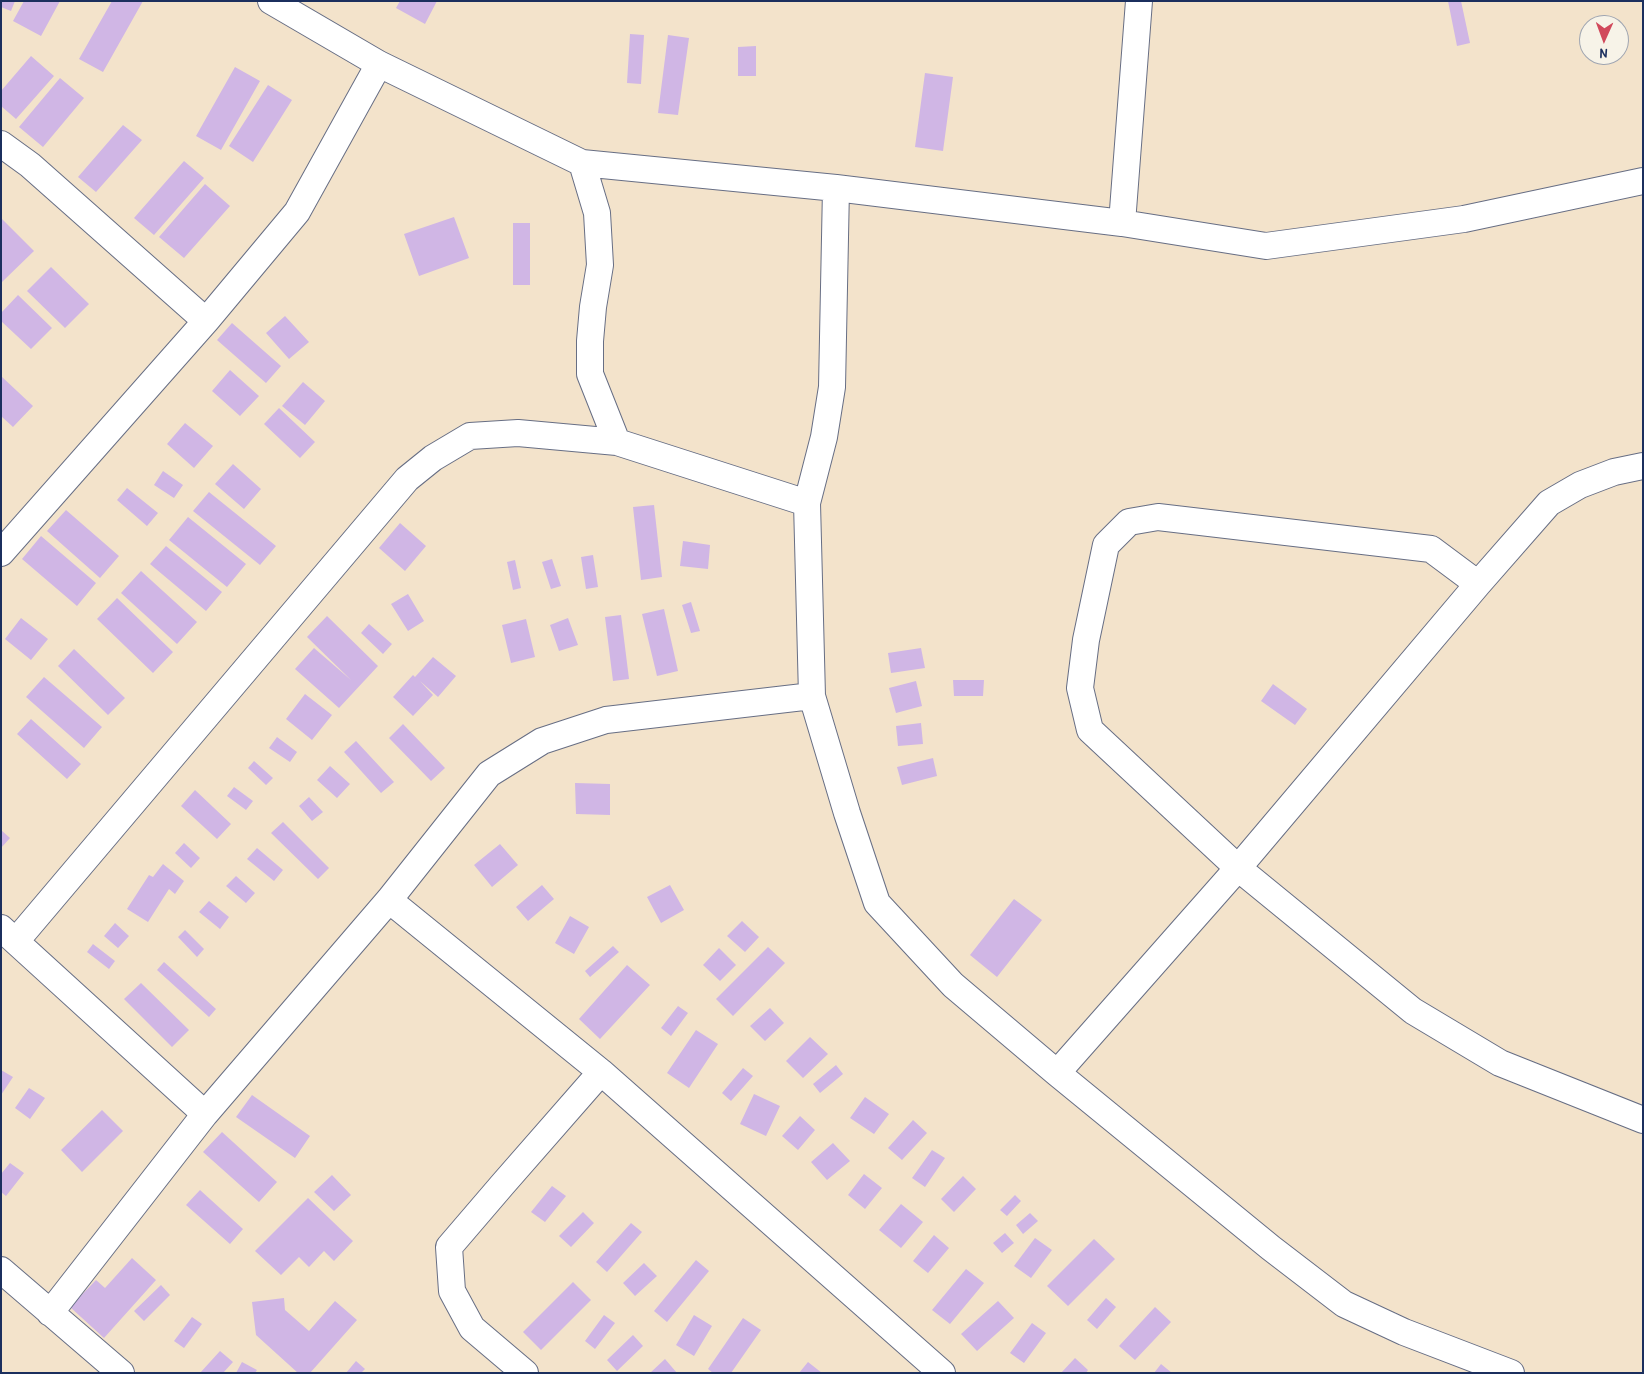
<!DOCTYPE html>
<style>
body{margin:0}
#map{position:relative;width:1644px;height:1374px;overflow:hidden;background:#f3e3cb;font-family:"Patrick Hand",sans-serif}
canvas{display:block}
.frame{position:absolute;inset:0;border:2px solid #1b2f5e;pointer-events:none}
.north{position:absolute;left:1579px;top:15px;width:50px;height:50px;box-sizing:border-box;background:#f7f3e8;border:1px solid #9fa5b1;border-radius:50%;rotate:182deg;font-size:14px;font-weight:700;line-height:20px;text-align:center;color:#1b2f5e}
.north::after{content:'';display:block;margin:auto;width:18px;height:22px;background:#d1495b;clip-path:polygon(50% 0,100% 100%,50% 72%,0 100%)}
</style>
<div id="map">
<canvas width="1644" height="1374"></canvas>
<div class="frame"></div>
<div class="north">N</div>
</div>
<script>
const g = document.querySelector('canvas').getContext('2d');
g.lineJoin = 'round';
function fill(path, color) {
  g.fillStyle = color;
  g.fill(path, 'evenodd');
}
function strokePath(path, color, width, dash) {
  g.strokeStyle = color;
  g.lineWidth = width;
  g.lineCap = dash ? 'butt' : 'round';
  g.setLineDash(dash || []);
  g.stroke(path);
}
const building = new Path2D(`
 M 1,1 L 15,1 L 11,11 L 1,7 Z
 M 24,1 L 60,1 L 41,36 L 13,21 Z
 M 112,1 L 143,1 L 103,72 L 79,59 Z
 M 400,1 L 437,1 L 425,24 L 396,8 Z
 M 1448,1 L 1461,1 L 1470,43 L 1457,46 Z
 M 630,34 L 644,35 L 641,84 L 627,83 Z
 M 668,35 L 689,38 L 678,115 L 658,113 Z
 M 756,46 L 756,76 L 738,76 L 738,47 Z
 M 31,56 L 54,76 L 16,119 L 1,106 L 1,91 Z
 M 235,67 L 260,81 L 221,150 L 196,136 Z
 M 925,73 L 953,77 L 943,151 L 915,147 Z
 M 60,78 L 84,98 L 43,147 L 19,127 Z
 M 268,85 L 292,100 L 253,162 L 229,146 Z
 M 123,125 L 142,140 L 96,192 L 78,177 Z
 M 184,161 L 204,178 L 154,235 L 134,218 Z
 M 205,184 L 230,206 L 184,258 L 159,237 Z
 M 454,217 L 469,258 L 419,276 L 404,234 Z
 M 1,218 L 34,251 L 2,282 L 1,281 Z
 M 513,223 L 530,223 L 530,285 L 513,285 Z
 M 51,267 L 89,304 L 65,328 L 27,291 Z
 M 18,295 L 52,328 L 31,349 L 1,321 L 1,313 Z
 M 285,316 L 309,342 L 289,359 L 266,333 Z
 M 232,323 L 281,366 L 266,383 L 217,340 Z
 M 230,370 L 259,396 L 240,416 L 212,391 Z
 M 1,376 L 33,406 L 13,427 L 1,416 Z
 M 303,382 L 325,401 L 305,425 L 282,406 Z
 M 279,408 L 315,442 L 300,458 L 264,424 Z
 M 185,423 L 213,446 L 194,468 L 167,444 Z
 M 233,464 L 261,489 L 244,509 L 215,484 Z
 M 163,471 L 183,485 L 174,498 L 154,485 Z
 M 127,488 L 158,513 L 147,526 L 117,500 Z
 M 209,492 L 276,546 L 260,565 L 193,511 Z
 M 654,505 L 662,577 L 641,580 L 633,507 Z
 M 66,510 L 119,556 L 100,578 L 47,531 Z
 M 188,517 L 246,564 L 227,587 L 169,540 Z
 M 400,523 L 426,546 L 405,571 L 379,548 Z
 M 41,536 L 96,583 L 77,606 L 22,559 Z
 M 683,541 L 710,545 L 708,569 L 680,566 Z
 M 166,546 L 222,592 L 206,611 L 150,564 Z
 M 593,555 L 598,587 L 586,589 L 581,557 Z
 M 552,559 L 561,586 L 551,589 L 542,562 Z
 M 515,560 L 521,588 L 513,590 L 507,562 Z
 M 141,571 L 197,622 L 177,644 L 121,593 Z
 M 408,594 L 424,621 L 408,631 L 391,604 Z
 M 117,598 L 173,652 L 153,673 L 97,619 Z
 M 691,602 L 700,631 L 691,633 L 682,605 Z
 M 664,609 L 678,671 L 657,676 L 642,614 Z
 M 621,615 L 629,679 L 613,681 L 605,617 Z
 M 327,616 L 378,666 L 339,708 L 295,669 L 314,648 L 351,680 L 307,637 Z
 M 21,618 L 48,639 L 31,660 L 5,639 Z
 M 568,618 L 578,645 L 559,651 L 550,625 Z
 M 526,619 L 535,657 L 511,663 L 502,625 Z
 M 369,624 L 392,644 L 383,654 L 361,633 Z
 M 921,648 L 925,668 L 891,673 L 888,653 Z
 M 74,649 L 125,698 L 108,715 L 58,666 Z
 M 433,657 L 456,676 L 438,697 L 420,681 L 433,695 L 413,716 L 393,697 L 413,675 L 415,677 Z
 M 44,677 L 102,727 L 84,748 L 26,697 Z
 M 953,680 L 984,680 L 983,696 L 954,696 Z
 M 916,681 L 922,706 L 896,713 L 889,688 Z
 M 1273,684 L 1307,709 L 1295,725 L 1261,701 Z
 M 305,694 L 332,715 L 312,740 L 286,719 Z
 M 31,719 L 81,764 L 67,779 L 17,734 Z
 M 921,723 L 923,744 L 898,746 L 896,726 Z
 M 403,724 L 445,768 L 431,781 L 389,738 Z
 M 277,737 L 297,752 L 290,762 L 269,748 Z
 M 356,741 L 394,782 L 381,793 L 344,752 Z
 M 933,758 L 937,776 L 902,785 L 897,767 Z
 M 254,761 L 273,778 L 266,785 L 248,768 Z
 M 330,766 L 350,784 L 337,798 L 317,780 Z
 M 575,783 L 610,784 L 610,815 L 576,814 Z
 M 234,787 L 253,801 L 246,810 L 227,796 Z
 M 195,790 L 231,824 L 217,839 L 181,806 Z
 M 309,797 L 323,812 L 312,821 L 299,806 Z
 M 283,822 L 329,868 L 318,879 L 271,833 Z
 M 1,830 L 10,838 L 1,848 Z
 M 184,843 L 200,858 L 191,868 L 175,853 Z
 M 500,844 L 518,865 L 492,887 L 474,865 Z
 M 257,848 L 283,870 L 274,881 L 247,859 Z
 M 163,864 L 184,881 L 175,894 L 169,889 L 148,922 L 127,909 L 149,875 L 153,877 Z
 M 236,876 L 255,893 L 246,903 L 226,886 Z
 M 542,885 L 554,899 L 528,921 L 516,907 Z
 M 670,885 L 684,910 L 661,923 L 647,897 Z
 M 1014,899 L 1042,920 L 997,977 L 970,955 Z
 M 209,901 L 229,917 L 220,929 L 199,912 Z
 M 570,916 L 589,927 L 574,954 L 555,943 Z
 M 742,921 L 759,937 L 745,952 L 727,936 Z
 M 115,923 L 129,936 L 118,948 L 104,936 Z
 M 185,930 L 204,949 L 197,957 L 178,937 Z
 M 93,944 L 115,961 L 109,969 L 87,952 Z
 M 613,946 L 619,952 L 590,977 L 585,971 Z
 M 768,947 L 785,963 L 733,1016 L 716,999 Z
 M 719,948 L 736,965 L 720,981 L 703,965 Z
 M 164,962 L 216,1009 L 209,1017 L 157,970 Z
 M 627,965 L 650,985 L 600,1039 L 579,1019 Z
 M 141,983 L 189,1030 L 172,1047 L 124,999 Z
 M 678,1006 L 688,1013 L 671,1036 L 661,1028 Z
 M 770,1008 L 784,1023 L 765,1041 L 750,1026 Z
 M 696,1030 L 718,1044 L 689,1088 L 667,1073 Z
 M 810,1037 L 828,1054 L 803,1078 L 786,1061 Z
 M 836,1065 L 843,1074 L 820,1093 L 813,1084 Z
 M 743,1068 L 753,1076 L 731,1101 L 722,1093 Z
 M 1,1070 L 13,1077 L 1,1095 Z
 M 29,1088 L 45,1098 L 30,1119 L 15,1108 Z
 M 754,1094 L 780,1106 L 766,1136 L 740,1124 Z
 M 252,1095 L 310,1136 L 295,1158 L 236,1117 Z
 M 865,1097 L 889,1114 L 874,1134 L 850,1118 Z
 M 102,1110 L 123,1131 L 82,1172 L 61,1150 Z
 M 800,1116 L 815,1130 L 798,1150 L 782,1136 Z
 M 913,1120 L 927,1133 L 902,1160 L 888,1148 Z
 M 222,1132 L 277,1182 L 259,1202 L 203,1152 Z
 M 833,1143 L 850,1161 L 827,1180 L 811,1162 Z
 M 932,1150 L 945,1158 L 925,1187 L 912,1178 Z
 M 10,1163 L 24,1173 L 6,1196 L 1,1192 L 1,1174 Z
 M 864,1174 L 882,1188 L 865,1209 L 848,1195 Z
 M 332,1175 L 351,1195 L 334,1211 L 314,1192 Z
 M 963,1176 L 976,1189 L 954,1212 L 941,1199 Z
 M 552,1186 L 566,1196 L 545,1222 L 531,1212 Z
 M 200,1190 L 243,1229 L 230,1244 L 186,1205 Z
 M 1015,1195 L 1021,1201 L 1007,1216 L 1000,1210 Z
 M 308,1198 L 353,1241 L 334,1261 L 324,1251 L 309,1267 L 299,1257 L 281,1275 L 255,1251 Z
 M 901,1204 L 923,1222 L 901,1248 L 879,1230 Z
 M 583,1212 L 594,1223 L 571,1247 L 559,1236 Z
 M 1030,1213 L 1038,1221 L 1023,1234 L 1016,1225 Z
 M 631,1223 L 642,1232 L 607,1272 L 596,1262 Z
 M 1005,1233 L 1014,1243 L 1002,1253 L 993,1243 Z
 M 934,1235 L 949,1248 L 928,1273 L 913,1261 Z
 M 1035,1238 L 1052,1250 L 1031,1278 L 1014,1266 Z
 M 1094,1239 L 1115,1259 L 1068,1306 L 1047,1286 Z
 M 132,1258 L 156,1280 L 104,1338 L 70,1307 L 96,1280 L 105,1288 Z
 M 696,1260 L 709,1271 L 667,1322 L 654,1311 Z
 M 644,1263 L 657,1276 L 635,1296 L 623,1283 Z
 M 966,1269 L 984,1283 L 950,1324 L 932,1310 Z
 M 573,1282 L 591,1300 L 541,1350 L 523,1332 Z
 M 161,1285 L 170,1295 L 144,1321 L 134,1311 Z
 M 284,1298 L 285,1310 L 309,1331 L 335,1301 L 357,1320 L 310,1373 L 298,1373 L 256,1335 L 252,1302 Z
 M 1106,1298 L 1116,1307 L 1097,1329 L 1087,1320 Z
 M 998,1301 L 1014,1318 L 977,1351 L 961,1334 Z
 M 1155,1307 L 1171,1322 L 1135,1360 L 1119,1346 Z
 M 604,1315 L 615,1323 L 595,1349 L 585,1341 Z
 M 694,1315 L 712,1326 L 694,1356 L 676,1345 Z
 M 192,1317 L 202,1324 L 184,1348 L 174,1341 Z
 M 743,1318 L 761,1330 L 731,1373 L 713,1373 L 708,1369 Z
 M 1032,1323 L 1046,1333 L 1024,1363 L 1010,1353 Z
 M 633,1335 L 643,1346 L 617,1371 L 607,1360 Z
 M 220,1351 L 233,1362 L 223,1373 L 200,1373 Z
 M 1075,1358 L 1088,1370 L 1086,1373 L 1061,1373 Z
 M 665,1359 L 677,1373 L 650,1373 Z
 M 356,1361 L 365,1369 L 361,1373 L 346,1373 Z
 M 242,1362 L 257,1370 L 255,1373 L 236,1373 Z
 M 808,1362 L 822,1373 L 799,1373 Z
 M 1161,1364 L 1172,1373 L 1154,1373 Z`);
const street = new Path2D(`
 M 271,1 L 379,64 L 582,163 L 836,188 L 1122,223 L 1266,246 L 1464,219 L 1643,181
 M 1,144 L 30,165 L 206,321
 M 582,163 L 597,213 L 600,265 L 593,307 L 590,341 L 590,374 L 617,442
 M 836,188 L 832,387 L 824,437 L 807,503 L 812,696 L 847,813 L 877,903 L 953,985 L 1057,1073 L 1271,1248 L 1344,1304 L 1404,1332 L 1511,1373
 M 1122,223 L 1139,1
 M 1,553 L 206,321 L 297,212 L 379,64
 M 1478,584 L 1431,549 L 1158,517 L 1129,522 L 1106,545 L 1086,640 L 1080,688 L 1090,730 L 1238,868 L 1413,1011 L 1500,1063 L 1643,1120
 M 389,900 L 601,1072 L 942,1373
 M 1,928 L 205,1114
 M 16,941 L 407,479 L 433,458 L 470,436 L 518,433 L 617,442 L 807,503
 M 1057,1073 L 1238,868 L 1478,584 L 1549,503 L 1580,485 L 1614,472 L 1643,466
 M 1,1270 L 121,1373
 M 50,1313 L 205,1114 L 389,900 L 489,774 L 542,741 L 606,720 L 812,696
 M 525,1373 L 472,1328 L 452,1291 L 449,1247 L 503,1184 L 601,1072`);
fill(building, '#d0b6e5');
strokePath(street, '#676e84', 28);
strokePath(street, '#fff', 26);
</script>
